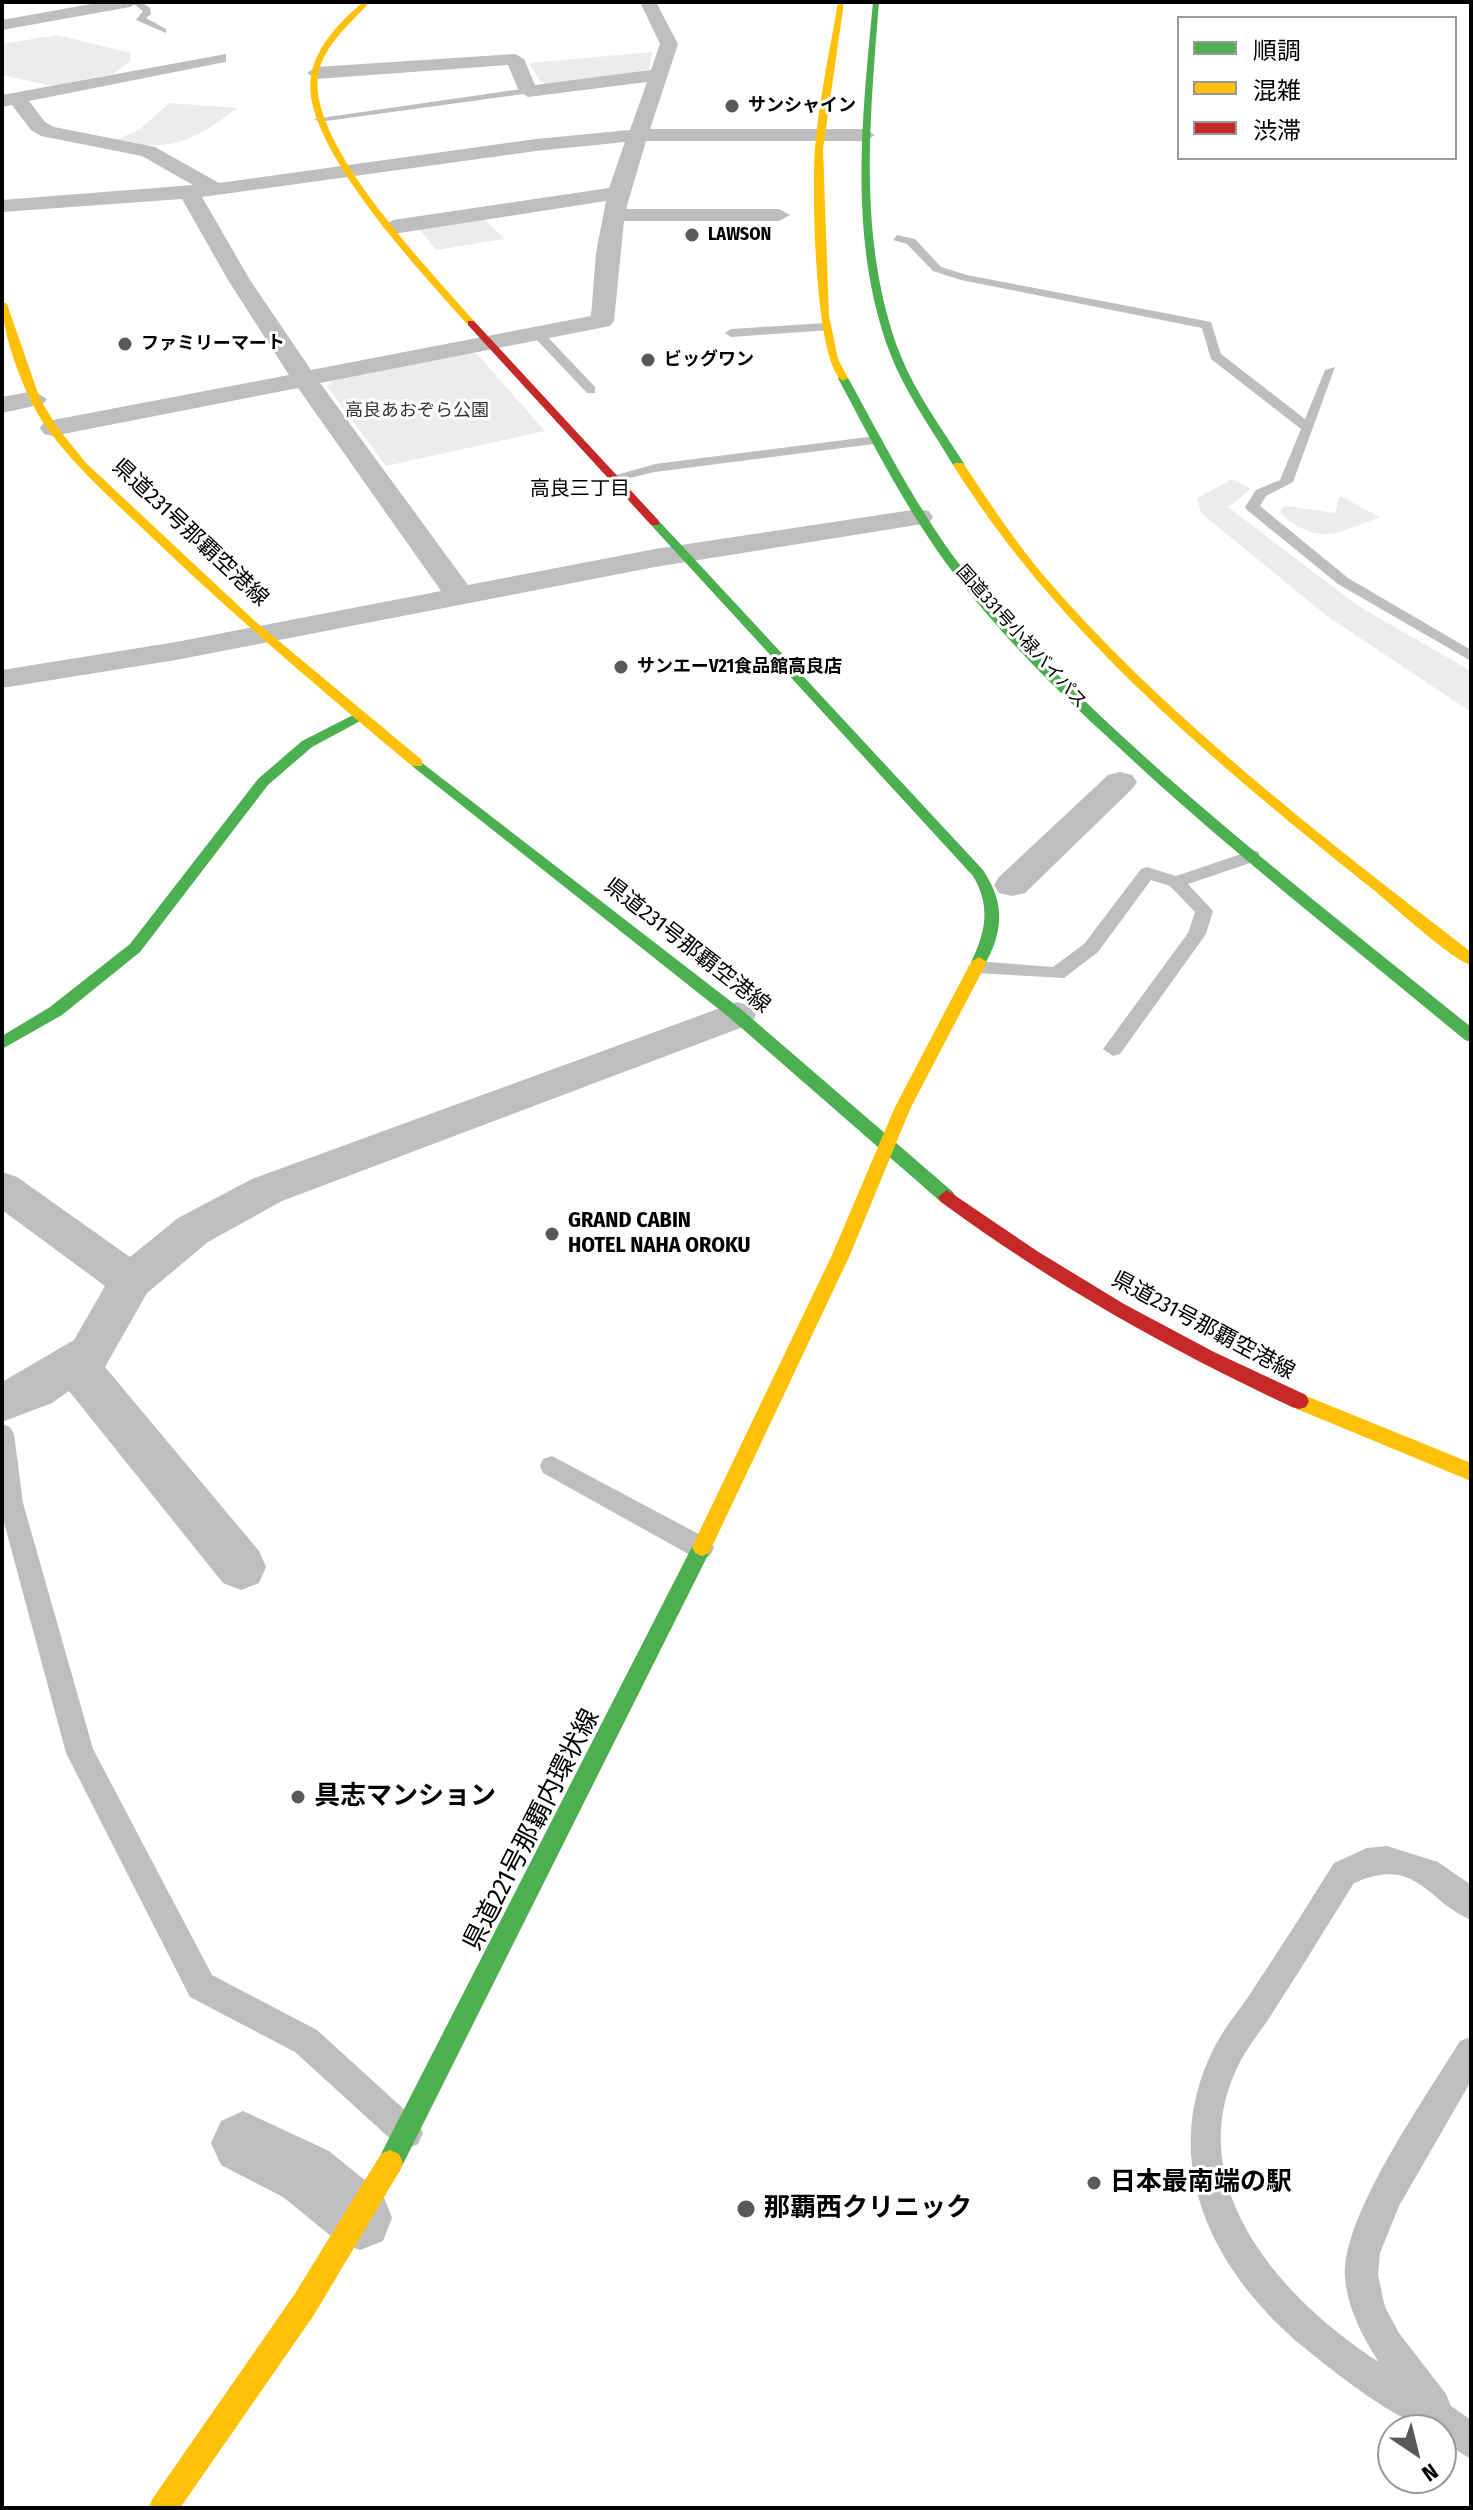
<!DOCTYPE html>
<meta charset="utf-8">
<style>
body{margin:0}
#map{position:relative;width:1473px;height:2510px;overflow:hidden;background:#fff;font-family:"Fira Sans Condensed","Noto Sans JP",sans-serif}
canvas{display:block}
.frame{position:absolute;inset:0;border:4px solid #000;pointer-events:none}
.legend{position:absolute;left:1177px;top:16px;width:280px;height:144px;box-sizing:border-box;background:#fff;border:2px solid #999;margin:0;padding:10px 14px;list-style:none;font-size:24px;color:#000}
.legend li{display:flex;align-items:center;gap:16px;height:40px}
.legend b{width:40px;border:2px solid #999}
.north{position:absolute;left:1377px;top:2414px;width:80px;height:80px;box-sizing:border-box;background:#fff;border:2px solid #999;border-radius:50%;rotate:145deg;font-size:22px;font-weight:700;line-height:32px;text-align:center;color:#000}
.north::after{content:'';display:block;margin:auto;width:28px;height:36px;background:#595959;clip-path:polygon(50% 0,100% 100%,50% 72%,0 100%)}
</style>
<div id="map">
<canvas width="1473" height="2510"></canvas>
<div class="frame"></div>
<ul class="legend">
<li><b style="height:10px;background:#4caf50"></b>順調</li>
<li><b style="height:10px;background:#ffc107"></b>混雑</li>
<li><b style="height:10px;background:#c62828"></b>渋滞</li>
</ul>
<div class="north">N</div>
</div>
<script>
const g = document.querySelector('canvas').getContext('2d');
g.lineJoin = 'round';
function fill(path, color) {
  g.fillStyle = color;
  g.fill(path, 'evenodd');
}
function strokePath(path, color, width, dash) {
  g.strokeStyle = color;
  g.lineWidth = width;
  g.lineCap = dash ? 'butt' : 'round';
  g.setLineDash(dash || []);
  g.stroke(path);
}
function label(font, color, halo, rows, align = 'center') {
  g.font = font + ' "Fira Sans Condensed","Noto Sans JP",sans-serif';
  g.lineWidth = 6;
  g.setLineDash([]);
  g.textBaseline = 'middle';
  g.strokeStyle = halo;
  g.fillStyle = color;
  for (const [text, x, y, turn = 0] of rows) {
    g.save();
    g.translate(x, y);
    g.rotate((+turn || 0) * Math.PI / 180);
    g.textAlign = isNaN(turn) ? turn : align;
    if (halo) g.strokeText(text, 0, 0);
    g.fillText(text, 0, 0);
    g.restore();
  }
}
const green = new Path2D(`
 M 57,35 L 131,53 L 130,61 L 113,74 L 52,86 L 2,75 L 2,44 Z
 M 652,52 L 649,70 L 645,71 L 549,86 L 540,81 L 529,63 Z
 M 170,103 L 238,108 C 191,142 173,152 114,141 L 140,129 Z
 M 484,218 L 504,239 L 436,250 L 420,230 Z
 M 468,352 L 478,355 L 545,431 L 386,466 L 327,386 L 335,379 Z
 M 1233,479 L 1251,489 L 1228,507 L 1358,606 L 1471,671 L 1471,712 L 1327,616 L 1201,513 L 1197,498 Z
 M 1340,496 L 1380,517 C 1338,533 1319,547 1281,514 L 1281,509 L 1287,506 L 1335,513 Z`);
const lane = new Path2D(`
 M 131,2 L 141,2 L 150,8 L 151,14 L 146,18 L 166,29 L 166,33 L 136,20 L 143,11 Z
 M 528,88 L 531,93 L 319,122 L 314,119 Z
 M 897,235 L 915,239 L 941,267 L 967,275 L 1211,322 L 1221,354 L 1305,419 L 1325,370 L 1335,367 L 1293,482 L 1266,496 L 1260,506 L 1348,578 L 1471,650 L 1471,661 L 1338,584 L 1247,510 L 1245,507 L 1256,490 L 1280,480 L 1301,429 L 1211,359 L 1202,328 L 961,280 L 933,271 L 907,244 L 893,240 Z
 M 826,323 L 830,324 L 830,330 L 731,337 L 725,333 L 731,329 Z
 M 534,331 L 542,331 L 595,387 L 595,393 L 587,393 L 534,337 Z
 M 876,436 L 883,440 L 881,443 L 655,472 L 613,482 L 606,478 L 655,464 Z
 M 1253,850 L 1259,852 L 1259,860 L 1188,884 L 1213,911 L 1206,934 L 1120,1054 L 1113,1056 L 1103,1049 L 1188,933 L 1195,912 L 1170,886 L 1151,880 L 1098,952 L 1064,978 L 976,973 L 967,967 L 976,961 L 1053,967 L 1084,944 L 1141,869 L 1147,867 L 1176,876 Z
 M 2,1424 L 10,1427 L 14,1434 L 23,1503 L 93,1749 L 212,1975 L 317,2030 L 418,2122 L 423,2133 L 418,2144 L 407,2149 L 396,2144 L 295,2052 L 190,1997 L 66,1753 L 2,1515 Z
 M 552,1456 L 710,1540 L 714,1548 L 710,1556 L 701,1559 L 692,1556 L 543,1473 L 540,1466 L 543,1459 Z
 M 1387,1846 L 1438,1862 L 1471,1885 L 1471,1920 C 1426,1901 1417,1855 1354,1883 C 1327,1926 1301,1969 1273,2012 C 1262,2030 1246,2048 1237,2068 C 1180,2188 1284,2301 1379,2362 C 1363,2338 1347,2307 1345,2277 C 1341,2216 1428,2094 1460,2041 L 1471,2037 L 1471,2081 L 1399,2206 L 1380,2253 L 1378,2275 L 1385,2307 L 1399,2333 L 1446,2394 L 1451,2406 L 1471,2420 L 1471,2459 L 1441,2441 L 1441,2430 C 1406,2430 1336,2373 1307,2350 C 1216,2276 1157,2166 1212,2052 C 1222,2030 1239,2011 1252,1991 C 1280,1949 1307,1906 1334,1863 L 1367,1848 Z`);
const street = new Path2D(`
 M 102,2 L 138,2 L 130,7 L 2,30 L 2,20 Z
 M 640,2 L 656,2 L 678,44 L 650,129 L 865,129 L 875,135 L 865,141 L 646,141 L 626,209 L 779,209 L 790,215 L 779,221 L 624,221 L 614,321 L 610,326 L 320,383 L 468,585 L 655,549 L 919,509 L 929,511 L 933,517 L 929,523 L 655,567 L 176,660 L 2,688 L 2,670 L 176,642 L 441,591 L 298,388 L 53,436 L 44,434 L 40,428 L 44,422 L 53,420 L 289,375 L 228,280 L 182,199 L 2,212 L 2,200 L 193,185 L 142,156 L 41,136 L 31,130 L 12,105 L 2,107 L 2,95 L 226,54 L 226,62 L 220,63 L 29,101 L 45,122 L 54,127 L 155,147 L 219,183 L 536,139 L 630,130 L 647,82 L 528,97 L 519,91 L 508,65 L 316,79 L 307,73 L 316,67 L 515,54 L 524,59 L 535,85 L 651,70 L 660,44 ZM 625,142 L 609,188 L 393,220 L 382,227 L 393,234 L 606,201 L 596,253 L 591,316 L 311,370 L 250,280 L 202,197 L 536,151 Z
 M 34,391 L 47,399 L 43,404 L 2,413 L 2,397 Z
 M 1120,772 L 1132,775 L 1137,782 L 1132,789 L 1025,893 L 1012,896 L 999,893 L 994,885 L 999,877 L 1108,775 Z
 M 737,1002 L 751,1006 L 756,1015 L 751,1024 L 282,1201 L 208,1242 L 147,1293 L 105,1367 L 259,1551 L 266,1567 L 259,1583 L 241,1590 L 223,1583 L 69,1391 L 52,1403 L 2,1422 L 2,1382 L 74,1340 L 105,1286 L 2,1210 L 2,1172 L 17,1177 L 130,1257 L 178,1218 L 252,1179 Z
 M 243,2111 L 329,2151 L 383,2195 L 392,2218 L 383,2241 L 360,2250 L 337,2241 L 283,2197 L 221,2165 L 211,2143 L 221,2121 Z`);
const fast = new Path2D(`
 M 873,2 L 879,2 C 870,119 857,241 900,354 C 916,394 942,429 965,465 L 959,468 L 953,465 C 932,429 905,393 890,353 C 848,240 862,119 873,2 Z
 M 839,376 L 848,378 C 883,441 916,507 960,565 C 1007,627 1065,683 1122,736 C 1234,839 1354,932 1471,1027 L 1471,1042 L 1465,1040 C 1347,942 1226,848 1114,743 C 1056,690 999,633 952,571 C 907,511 873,444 838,378 Z
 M 651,521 L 659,521 L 983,870 C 1005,903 1004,931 984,966 L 974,966 L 971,962 C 986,932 991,906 973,876 L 651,525 Z
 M 359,712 L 366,716 L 364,719 L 312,747 L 268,785 L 140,952 L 62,1015 L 2,1049 L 2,1036 L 50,1007 L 130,944 L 258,779 L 302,741 Z
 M 417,759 L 742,1010 L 953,1192 L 956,1197 L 953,1202 L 941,1202 L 730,1018 L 412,766 L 410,763 Z
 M 702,1538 L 709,1541 L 712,1547 L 709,1553 L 399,2172 L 390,2176 L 381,2172 L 377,2163 L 381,2154 L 695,1541 Z`);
const slow = new Path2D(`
 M 363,2 L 370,2 C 350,24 323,45 318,76 C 308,145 431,271 474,321 L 474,325 L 468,325 C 424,275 299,144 311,76 C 316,46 341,21 363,2 Z
 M 838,2 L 844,2 L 823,149 L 829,316 L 838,359 L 848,378 L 843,381 C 814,364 812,185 815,148 C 819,99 830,50 838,2 Z
 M 2,301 L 7,304 L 40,399 L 57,427 L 86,463 L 256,622 L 422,760 L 422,766 L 412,766 C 326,694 241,622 160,545 C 122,508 81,474 49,431 C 27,402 2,338 2,301 Z
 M 955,463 L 963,463 C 989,502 1014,540 1044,576 C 1166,718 1324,838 1471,952 L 1471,965 C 1451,959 1394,907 1375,891 C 1219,766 1060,636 953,465 Z
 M 979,957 L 987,962 L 911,1107 L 850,1255 L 709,1553 L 702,1556 L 695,1553 L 692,1547 L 832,1255 L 895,1107 L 971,962 Z
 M 1299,1393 L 1471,1463 L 1471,1481 L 1292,1407 L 1289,1401 L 1292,1395 Z
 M 390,2150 L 399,2154 L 403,2163 L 399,2172 L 314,2315 L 180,2508 L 148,2508 L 153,2498 L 294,2295 L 381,2154 Z`);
const jam = new Path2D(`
 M 468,321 L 474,321 L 659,521 L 659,525 L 651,525 L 468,325 Z
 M 947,1190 L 1037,1251 L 1124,1304 L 1214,1352 L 1306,1395 L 1309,1401 L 1306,1407 L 1299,1409 L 1292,1407 C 1168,1349 1051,1283 941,1202 L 938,1197 Z`);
const markers = [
 [732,106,8,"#595959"],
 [692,235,8,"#595959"],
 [125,344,8,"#595959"],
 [648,360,8,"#595959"],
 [621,667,8,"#595959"],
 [552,1234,8,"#595959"],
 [298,1797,8,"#595959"],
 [1094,2183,8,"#595959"],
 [746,2209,10,"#595959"]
];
const farPoinames = [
 ["サンシャイン",748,106],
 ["LAWSON",708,235],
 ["ファミリーマート",141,344],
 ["ビッグワン",664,360],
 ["サンエーV21食品館高良店",637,667]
];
const farParknames = [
 ["高良あおぞら公園",417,411]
];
const farStreetnames = [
 ["国道331号小禄バイパス",1021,637,48]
];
const farNeighbourhoodnames = [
 ["高良三丁目",580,489]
];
const streetNames = [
 ["県道231号那覇空港線",190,533,43],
 ["県道231号那覇空港線",687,946,38],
 ["県道231号那覇空港線",1203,1326,28]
];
const poiNames = [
 ["GRAND CABIN",568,1221],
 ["HOTEL NAHA OROKU",568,1246]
];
const nearPoinames = [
 ["具志マンション",314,1797],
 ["日本最南端の駅",1110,2183],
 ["那覇西クリニック",764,2209]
];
const nearStreetnames = [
 ["県道221号那覇内環状線",532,1830,-63]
];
fill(green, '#ececec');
fill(lane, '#bebebe');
fill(street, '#bebebe');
fill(fast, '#4caf50');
fill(slow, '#ffc107');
fill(jam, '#c62828');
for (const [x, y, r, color] of markers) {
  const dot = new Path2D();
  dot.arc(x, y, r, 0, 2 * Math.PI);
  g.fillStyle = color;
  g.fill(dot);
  strokePath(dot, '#fff', 3);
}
label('bold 18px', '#000', '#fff', farPoinames, 'left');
label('18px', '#333', '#fff', farParknames);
label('18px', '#000', '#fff', farStreetnames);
label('20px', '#000', '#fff', farNeighbourhoodnames);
label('22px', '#000', '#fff', streetNames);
label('bold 22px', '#000', '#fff', poiNames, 'left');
label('bold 26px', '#000', '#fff', nearPoinames, 'left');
label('26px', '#000', '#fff', nearStreetnames);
</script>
